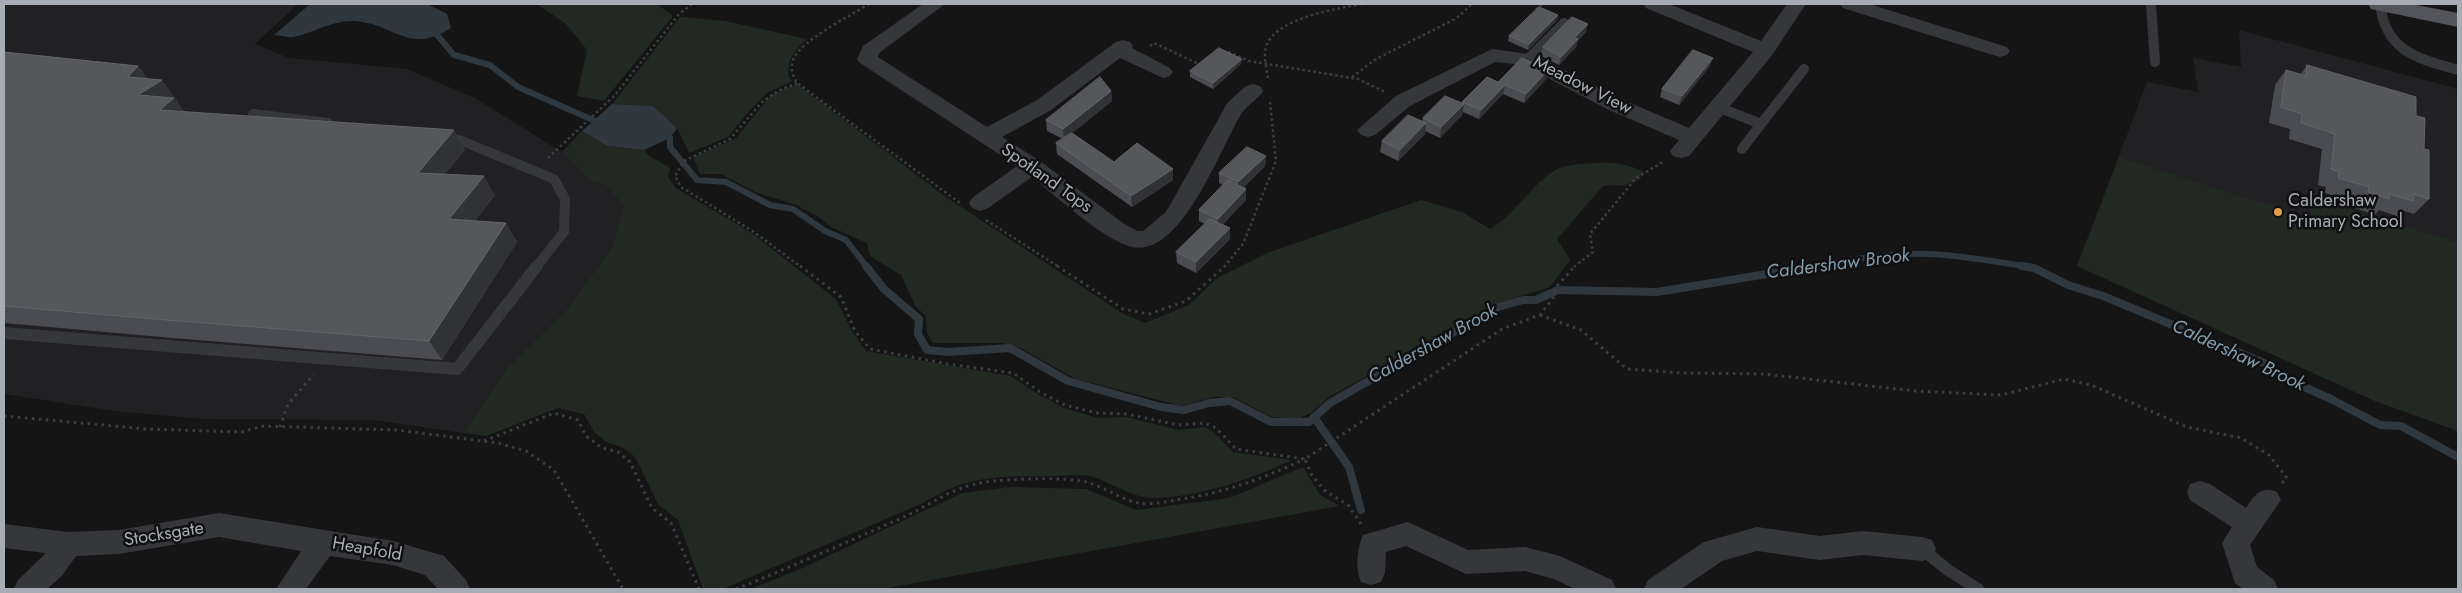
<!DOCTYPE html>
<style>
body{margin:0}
#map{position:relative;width:2462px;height:593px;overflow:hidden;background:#151516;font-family:Jost,sans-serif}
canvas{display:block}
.frame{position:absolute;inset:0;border:5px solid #a8adb5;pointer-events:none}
</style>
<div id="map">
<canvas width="2462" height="593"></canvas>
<div class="frame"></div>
</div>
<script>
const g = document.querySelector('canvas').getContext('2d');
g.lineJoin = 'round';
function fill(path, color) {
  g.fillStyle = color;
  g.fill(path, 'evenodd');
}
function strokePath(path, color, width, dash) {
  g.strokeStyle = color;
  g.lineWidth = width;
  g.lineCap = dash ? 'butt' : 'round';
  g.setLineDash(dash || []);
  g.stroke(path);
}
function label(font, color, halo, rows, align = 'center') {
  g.font = font + ' Jost,sans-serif';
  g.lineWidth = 5;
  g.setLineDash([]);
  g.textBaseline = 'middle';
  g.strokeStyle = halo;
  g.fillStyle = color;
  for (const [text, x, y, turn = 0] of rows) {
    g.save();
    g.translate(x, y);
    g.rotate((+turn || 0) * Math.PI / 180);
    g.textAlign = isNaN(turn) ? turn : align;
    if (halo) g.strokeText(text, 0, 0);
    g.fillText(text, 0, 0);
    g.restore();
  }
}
const built = new Path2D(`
 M 4,4 L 298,4 L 255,44 L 289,58 L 407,69 L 475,98 L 562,152 L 589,180 L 605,185 L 624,206 L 612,247 L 568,308 L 507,368 L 463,433 L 374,420 L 202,419 L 115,411 L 4,394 Z
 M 2239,30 L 2458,89 L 2458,431 L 2375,401 L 2077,266 L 2147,82 L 2198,92 L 2193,58 L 2241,67 Z`);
const green = new Path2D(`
 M 537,4 L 657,4 L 673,16 L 604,101 L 577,96 L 587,50 L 566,24 Z
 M 680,17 L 725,21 L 807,39 C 794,51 786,60 789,78 L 793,81 L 767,93 L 750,110 L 728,137 L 689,153 L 677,128 L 653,106 L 612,104 Z
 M 797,84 L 943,195 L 1122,313 L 1145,323 L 1189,305 L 1217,278 L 1267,253 L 1421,200 L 1462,212 L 1490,229 C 1515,216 1539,173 1563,167 C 1573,164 1584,164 1594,163 C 1611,161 1628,164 1643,171 L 1640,179 L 1625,185 L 1603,186 L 1557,239 L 1570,260 L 1550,287 L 1498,303 L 1329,397 L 1312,412 L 1298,419 L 1271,417 L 1233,397 L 1213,397 L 1182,406 L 1076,379 L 1020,348 L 1002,343 L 933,343 L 927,333 L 926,316 L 915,306 L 901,275 L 870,256 L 867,243 L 831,227 L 819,217 L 796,205 L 755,192 L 721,174 L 700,174 L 693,157 L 736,138 L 771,95 Z
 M 582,131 L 607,146 L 644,150 L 648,155 L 670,168 L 668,177 L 676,188 L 752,233 L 836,299 L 852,331 L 866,351 L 1011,376 L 1036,393 L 1064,408 L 1098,418 L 1126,417 L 1179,430 L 1205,427 L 1214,432 L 1233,452 L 1292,460 C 1252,479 1202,496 1157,498 C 1133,499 1115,484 1093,477 C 1082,474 1066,476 1055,476 C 1000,477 972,473 923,503 L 723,589 L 703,589 L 678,520 L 658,504 L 635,457 L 622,447 L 606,442 L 594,432 L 584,414 L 558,408 L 486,436 L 463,433 L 507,368 L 568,308 L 612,247 L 624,206 L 605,185 L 589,180 L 562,152 Z
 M 2119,157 L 2309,218 L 2311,197 L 2458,243 L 2458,431 L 2375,401 L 2077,266 Z
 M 1303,467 L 1320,495 L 1340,506 L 882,589 L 750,589 L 798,570 L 962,493 L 1011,487 L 1086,489 L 1136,510 L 1229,498 Z`);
const water = new Path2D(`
 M 310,4 L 427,4 L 447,14 L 451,28 C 407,56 394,22 352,21 C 330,21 314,33 293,37 C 287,38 279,35 274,35 Z
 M 612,104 L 653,106 L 677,128 L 670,138 L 644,150 L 607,146 L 582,131 Z`);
const streamFar1 = new Path2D(`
 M 438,36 L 454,55 L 490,65 L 518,87 L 593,120
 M 670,138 L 670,147 L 697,180 L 726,182 L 770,205 L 793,209 L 825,231 L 846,240 L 867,267
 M 1810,267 C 1841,261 1873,256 1904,254 C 1942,252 1993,261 2030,267`);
const stream = new Path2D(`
 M 866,266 L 884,289 L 919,319 L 918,334 L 927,350 L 948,352 L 1010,348 L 1068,381 L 1161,407 L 1184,410 L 1209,403 L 1230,401 L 1271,422 L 1309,422 L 1330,403 L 1498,307 L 1523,300 L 1536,300 L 1558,290 L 1657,292 L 1816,266
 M 2022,266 L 2034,268 L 2068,285 L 2103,296 L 2264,363 L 2282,377 L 2331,399 L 2380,425 L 2401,426 L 2458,457
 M 1314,417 L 1349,467 L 1361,510`);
const pathFar1 = new Path2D(`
 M 869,4 C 850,16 801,40 793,60 C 790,69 793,76 797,83 L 960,203
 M 1536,10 L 1542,4
 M 1150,46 L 1154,43 L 1201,65
 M 1223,52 L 1227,51 L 1249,61 L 1358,79 L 1385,92
 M 1352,77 L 1376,59 L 1457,18 L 1472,4
 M 1268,78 C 1267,69 1263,56 1266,47 C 1275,18 1336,9 1362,4
 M 797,83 L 778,91 L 762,102 L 730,139 L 684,161 L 675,176 L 681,187 L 754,232 L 801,267
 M 548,158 L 615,95 L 679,14 L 692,4
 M 986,220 L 1059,267
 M 1224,267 L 1243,244 L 1276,161 L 1270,102
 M 1574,267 L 1593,252 L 1590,234 L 1636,178 L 1663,162`);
const path = new Path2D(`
 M 800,266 L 841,297 L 855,331 L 870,349 L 948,364 L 1013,373 L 1040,392 L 1065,405 L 1096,413 L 1127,414 L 1178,425 L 1205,423 L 1216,428 L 1236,449 L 1305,459
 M 1057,266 L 1123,309 L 1149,314 L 1186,301 L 1225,266
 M 1540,315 L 1581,330 L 1627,369 L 1682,373 L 1764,374 L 1915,391 L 2001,395 L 2064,379 L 2091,385 L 2187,427 L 2241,438 L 2269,455 L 2287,478 L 2281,484
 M 4,416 L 147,429 L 242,432 L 263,426 L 397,430 L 498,443 L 526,451 L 554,470 L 623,589
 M 280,427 L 288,404 L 314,374
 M 484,441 L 554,413 L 578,420 L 586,436 L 602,448 L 618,452 L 630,462 L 652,508 L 671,523 L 699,589
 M 1361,524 L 1348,505 L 1324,490 L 1311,474 L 1305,459 L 1502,329 L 1540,315 L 1553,298 L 1556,287 L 1575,266
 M 736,589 C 793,566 850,541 906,516 C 936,502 950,488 985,482 C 1007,479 1069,476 1090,483 C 1106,488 1122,500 1139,503 C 1150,505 1165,502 1176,500 C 1227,492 1259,480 1305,459`);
const laneFar1 = new Path2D(`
 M 2151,4 L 2155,62
 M 2380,4 C 2386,52 2417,58 2458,70
 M 1528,59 L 1564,23
 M 1720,108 L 1761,124 L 1804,69
 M 253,114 L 328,123
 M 445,138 L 462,141 L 554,179 L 565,199 L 564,232 L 536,267
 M 1742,149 L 1761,124`);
const lane = new Path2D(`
 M 4,333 L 457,369 L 537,266
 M 1922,549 L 1948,570 L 1978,589`);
const street = new Path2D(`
 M 923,4 L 945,4 L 879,53 L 878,57 L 987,127 L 1037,100 L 1116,42 L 1123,40 L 1130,42 L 1133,46 L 1132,48 L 1170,68 L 1173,72 L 1170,76 L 1163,78 L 1120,58 L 1051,110 L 1002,137 L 1040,161 L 1123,223 L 1137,231 L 1143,231 L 1166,212 L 1228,102 L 1246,86 L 1253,84 L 1260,86 L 1263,91 C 1258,100 1248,104 1242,113 C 1220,147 1182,258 1132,247 C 1103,240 1056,196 1032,177 L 988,208 L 980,211 L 972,208 L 969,203 L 972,198 L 1017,166 L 860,63 L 857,59 L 863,46 Z
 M 1643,4 L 1669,4 L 1761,41 L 1787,4 L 1806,4 L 1773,54 L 1689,156 L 1681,158 L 1673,156 L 1670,151 L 1679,140 L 1607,109 L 1523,65 L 1495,62 L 1410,106 L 1375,135 L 1368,137 L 1361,135 L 1357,130 L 1396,96 L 1492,49 L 1535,55 L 1621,99 L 1689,128 L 1753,52 L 1646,8 Z
 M 1840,4 L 1869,4 L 2007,47 L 2010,51 L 2007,55 L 2000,57 L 1993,55 L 1843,8 Z
 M 2200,481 L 2210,484 L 2246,508 C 2255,495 2260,486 2277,492 L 2281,500 L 2250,545 L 2257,567 L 2274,580 L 2278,589 L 2243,589 L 2235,583 L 2222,543 L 2232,527 L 2190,500 L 2187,492 L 2190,484 Z
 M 219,513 L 393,541 L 434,553 L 444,556 L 466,580 L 470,589 L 438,589 L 425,575 L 393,565 L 330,556 L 306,589 L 276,589 L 301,551 L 219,537 L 119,554 L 76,556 L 62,576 L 47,589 L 14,589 L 18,580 L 46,553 L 4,548 L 4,524 L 68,532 L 119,530 Z
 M 1408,522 L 1468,550 L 1525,547 L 1560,556 L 1612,580 L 1616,589 L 1575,589 L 1554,579 L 1525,571 L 1466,574 L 1406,546 L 1386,552 L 1385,573 L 1381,582 L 1371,585 L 1361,582 C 1355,568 1357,548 1363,535 Z
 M 1757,527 L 1820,536 L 1863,531 L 1922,537 L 1932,540 L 1936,549 L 1932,558 L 1922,561 L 1863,555 L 1820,560 L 1757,551 L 1722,561 L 1681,589 L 1644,589 L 1648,580 L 1704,542 Z`);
const primary = new Path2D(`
 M 2368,4 L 2411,4 L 2458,13 L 2458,27 L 2371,9 Z`);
const wall = new Path2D(`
 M 1558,15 L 1557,20 L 1528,50 L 1508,41 L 1509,36 Z
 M 1586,32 L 1578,40 L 1576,47 L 1559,65 L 1541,56 L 1543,47 Z
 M 4,52 L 138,66 L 148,79 L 177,100 L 176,100 L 184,112 L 454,130 L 465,150 L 445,174 L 495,195 L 475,221 L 506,223 L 517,242 L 442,360 L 173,338 L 4,323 Z
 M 1241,64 L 1213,89 L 1190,77 L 1190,71 Z
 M 2307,65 L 2416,116 L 2424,149 L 2429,199 L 2414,214 L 2404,211 L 2399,217 L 2379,210 L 2375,215 L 2355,208 L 2355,203 L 2325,193 L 2326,187 L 2318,185 L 2322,149 L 2289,139 L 2290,129 L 2269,123 L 2275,85 L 2286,70 L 2301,74 Z
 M 1710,66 L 1679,105 L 1660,97 L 1662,89 Z
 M 1548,70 L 1546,79 L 1524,103 L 1503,94 L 1479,119 L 1463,112 L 1462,115 L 1440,138 L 1425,131 L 1425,134 L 1398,161 L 1380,152 L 1382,141 L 1422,122 L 1423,118 L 1462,103 L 1462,102 L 1498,82 Z
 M 1111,91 L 1112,101 L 1072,133 L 1114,162 L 1173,180 L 1132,207 L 1057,154 L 1056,143 L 1063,139 L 1047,131 L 1046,120 Z
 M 1266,156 L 1265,166 L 1244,187 L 1246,189 L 1246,200 L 1222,225 L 1230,228 L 1230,239 L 1196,273 L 1177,263 L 1176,252 L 1205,224 L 1199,221 L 1199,210 L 1223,185 L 1219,183 L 1219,173 Z`);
const shadedWall = new Path2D(`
 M 1558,15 L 1557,20 L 1528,50 L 1529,44 Z
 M 1588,24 L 1586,32 L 1578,40 L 1576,47 L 1559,65 L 1561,57 L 1575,37 Z
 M 1713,58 L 1710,66 L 1679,105 L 1682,96 Z
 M 1242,59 L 1241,64 L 1213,89 L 1213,83 Z
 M 138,66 L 153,85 L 162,80 L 177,100 L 176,100 L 188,117 L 153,114 L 138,95 L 128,77 Z
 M 1548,70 L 1546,79 L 1524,103 L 1526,94 Z
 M 1505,85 L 1503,94 L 1479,119 L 1481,110 Z
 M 1111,91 L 1112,101 L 1064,140 L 1063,129 Z
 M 1464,104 L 1462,115 L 1440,138 L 1441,127 Z
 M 1426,123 L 1425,134 L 1398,161 L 1400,150 Z
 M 454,130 L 465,150 L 430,192 L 418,173 Z
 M 1266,156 L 1265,166 L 1238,193 L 1238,182 Z
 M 1173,169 L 1173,180 L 1132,207 L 1131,196 Z
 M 484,176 L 495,195 L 461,239 L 449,219 Z
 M 1246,189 L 1246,200 L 1218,230 L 1218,219 Z
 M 506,223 L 517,242 L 442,360 L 429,341 Z
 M 1230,228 L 1230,239 L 1196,273 L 1196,262 Z`);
const building = new Path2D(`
 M 1539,7 L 1558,15 L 1529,44 L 1509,36 Z
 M 1572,17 L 1588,24 L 1575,37 L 1578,39 L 1561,57 L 1543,47 Z
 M 1219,48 L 1242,59 L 1213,83 L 1190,71 Z
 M 1693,50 L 1713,58 L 1682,96 L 1662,89 Z
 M 4,52 L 138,66 L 128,77 L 162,80 L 138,95 L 174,98 L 160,110 L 454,130 L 418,173 L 484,176 L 449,219 L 506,223 L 429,341 L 155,319 L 4,306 Z
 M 1522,58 L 1548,70 L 1526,94 L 1505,85 L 1481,110 L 1462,102 L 1487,77 L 1498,82 Z
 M 2307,65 L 2416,97 L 2416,116 L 2425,118 L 2424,149 L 2429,150 L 2429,199 L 2414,194 L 2413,201 L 2389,194 L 2389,199 L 2368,192 L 2369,187 L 2338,178 L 2339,172 L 2331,169 L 2335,134 L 2301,123 L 2302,114 L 2281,107 L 2286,70 L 2306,76 Z
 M 1100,77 L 1111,91 L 1063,129 L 1046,120 Z
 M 1445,96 L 1464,104 L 1441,127 L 1423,118 Z
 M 1408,115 L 1426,123 L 1400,150 L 1382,141 Z
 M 1072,133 L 1114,162 L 1137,143 L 1173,169 L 1131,196 L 1056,143 Z
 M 1247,147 L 1266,156 L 1238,182 L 1219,173 Z
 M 1228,180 L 1246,189 L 1218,219 L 1199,210 Z
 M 1210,219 L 1230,228 L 1196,262 L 1176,252 Z`);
const markers = [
 [2278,212,5,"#dfa144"]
];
const streetNames = [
 ["Meadow View",1582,86,27],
 ["Spotland Tops",1046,179,35],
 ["Stocksgate",164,535,-9],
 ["Heapfold",367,550,10]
];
const poiNames = [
 ["Caldershaw",2288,202],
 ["Primary School",2288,223]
];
const waterNames = [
 ["Caldershaw Brook",1838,265,-7],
 ["Caldershaw Brook",1433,345,-29],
 ["Caldershaw Brook",2238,356,25]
];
fill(built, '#212123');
fill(green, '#222822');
fill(water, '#2f383e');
strokePath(streamFar1, '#2f383e', 6);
strokePath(stream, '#2f383e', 8);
strokePath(pathFar1, '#3c3e42', 2.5, [2.5, 3]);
strokePath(path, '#3c3e42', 3, [2.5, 4.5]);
strokePath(laneFar1, '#36373b', 10);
strokePath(lane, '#36373b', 12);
fill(street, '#36373b');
fill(primary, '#53555a');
fill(wall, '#4b4c51');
fill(shadedWall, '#313235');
fill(building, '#55575b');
strokePath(building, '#626469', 1);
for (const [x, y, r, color] of markers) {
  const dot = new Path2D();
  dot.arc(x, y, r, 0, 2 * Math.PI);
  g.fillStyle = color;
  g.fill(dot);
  strokePath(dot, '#101011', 2);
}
label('18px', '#a8adb5', '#101011', streetNames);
label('18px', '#a8adb5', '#101011', poiNames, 'left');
label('italic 19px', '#829cad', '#101011', waterNames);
</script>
